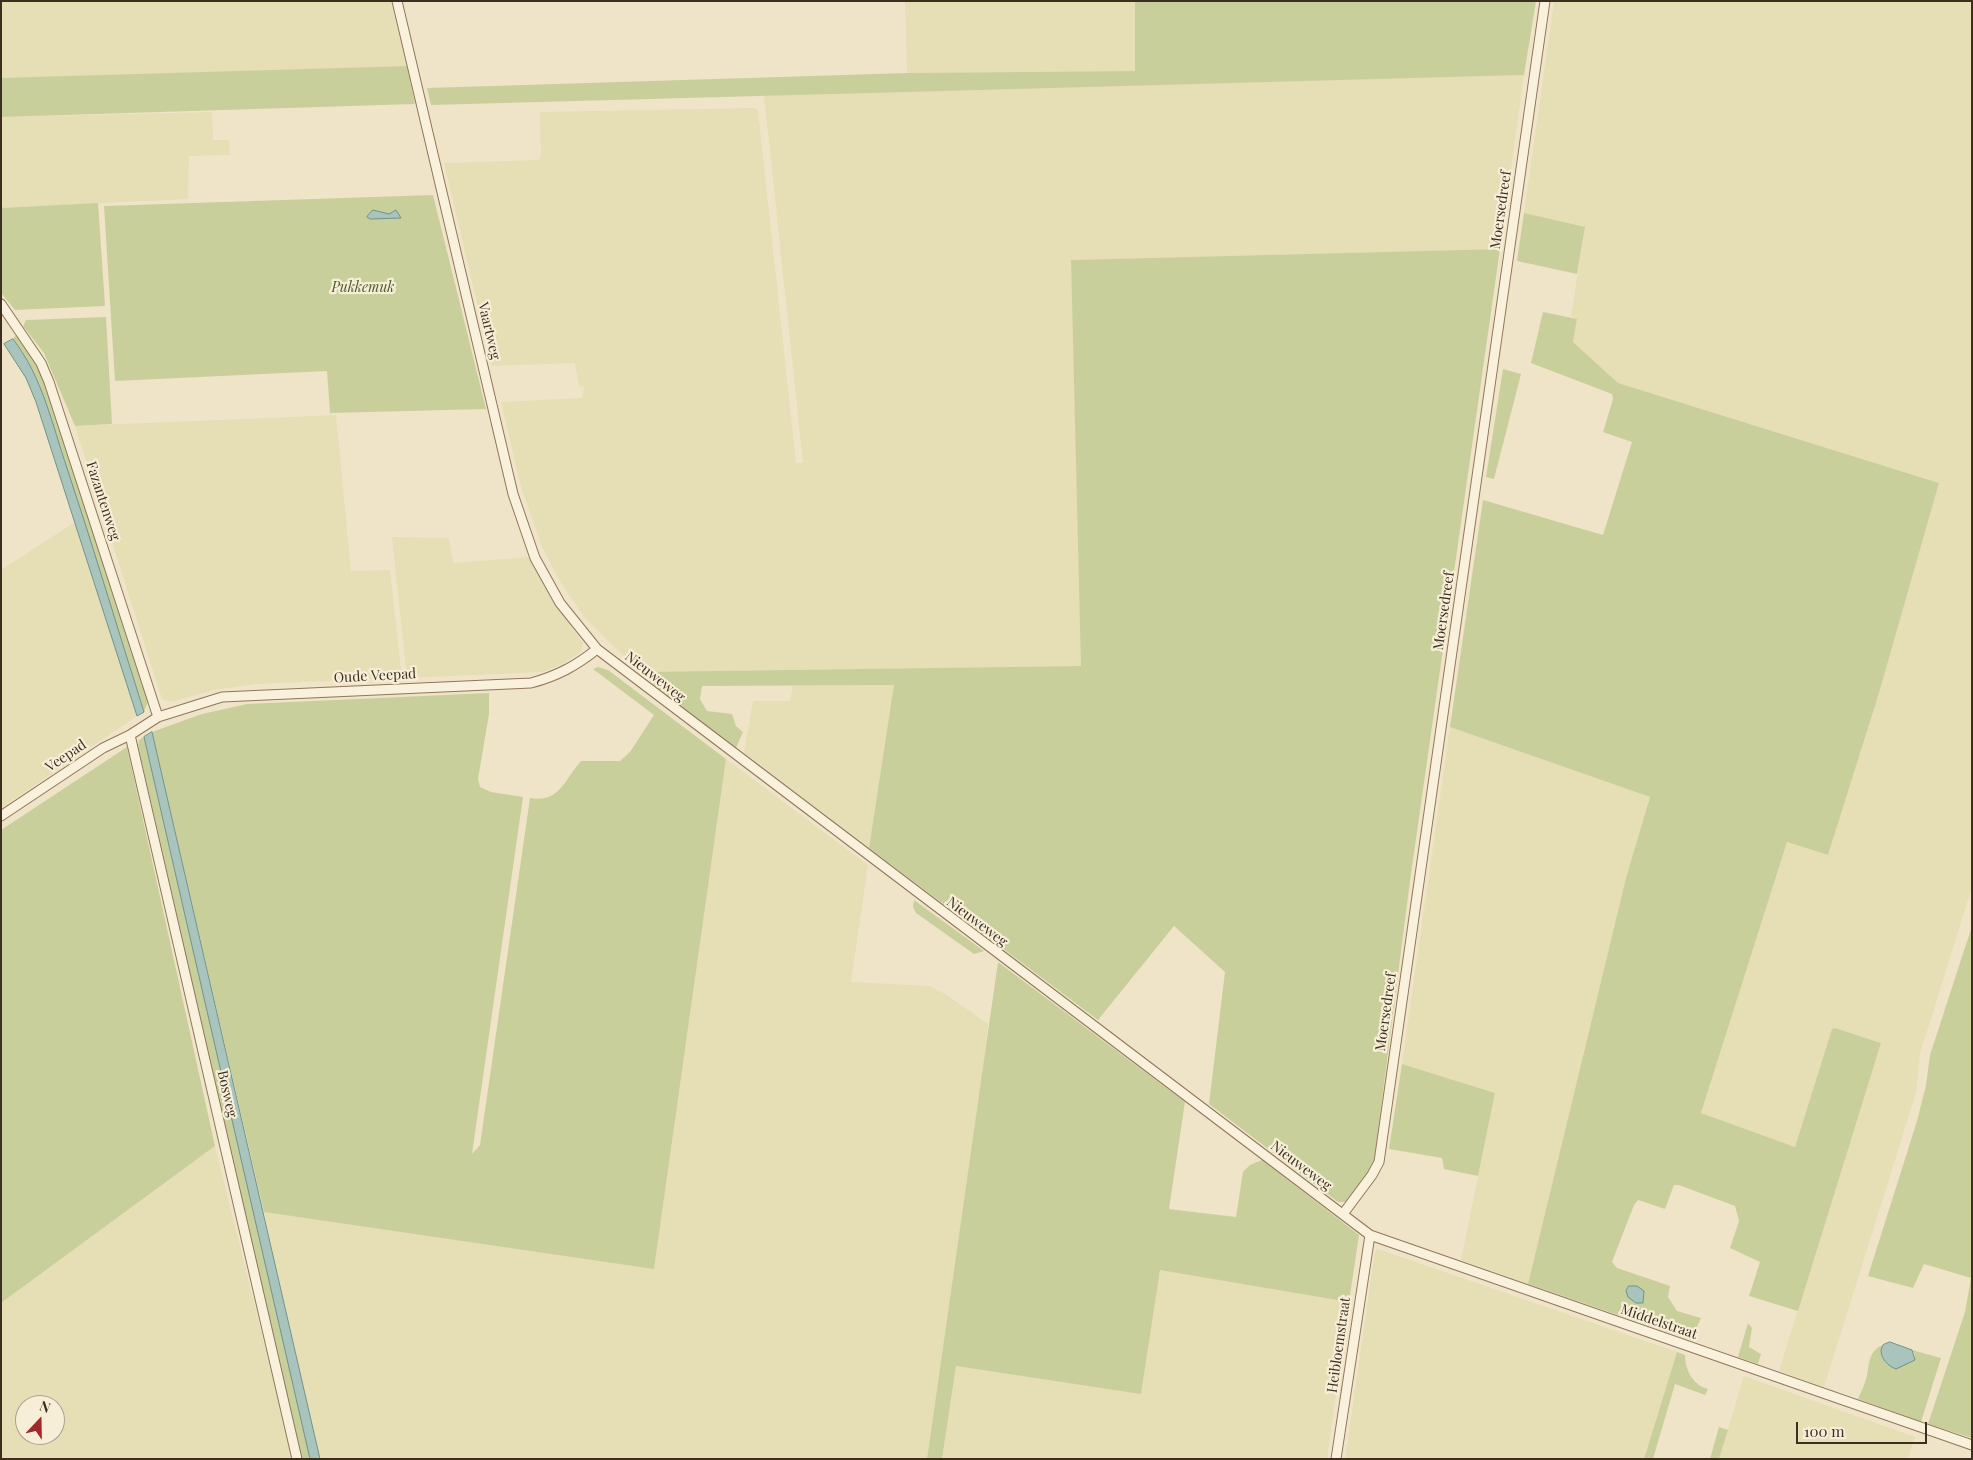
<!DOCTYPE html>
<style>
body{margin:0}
#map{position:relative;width:1973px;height:1460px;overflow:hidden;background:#f0e4c8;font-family:"Playfair Display",serif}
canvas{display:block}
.frame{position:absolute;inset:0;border:2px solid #3d2e20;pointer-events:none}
.north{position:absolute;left:15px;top:1395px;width:50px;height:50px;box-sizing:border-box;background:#f7eed8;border:1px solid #ada18e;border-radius:50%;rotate:21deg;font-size:14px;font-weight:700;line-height:20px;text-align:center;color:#3d2e20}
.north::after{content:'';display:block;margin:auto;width:18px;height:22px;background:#9e2a2b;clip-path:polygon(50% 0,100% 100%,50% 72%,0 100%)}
.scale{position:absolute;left:1796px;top:1422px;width:131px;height:22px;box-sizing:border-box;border:2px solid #3d2e20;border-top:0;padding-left:6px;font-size:15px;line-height:18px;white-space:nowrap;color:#3d2e20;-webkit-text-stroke:4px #f7eed8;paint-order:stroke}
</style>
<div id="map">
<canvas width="1973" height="1460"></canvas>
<div class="frame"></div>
<div class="north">N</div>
<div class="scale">100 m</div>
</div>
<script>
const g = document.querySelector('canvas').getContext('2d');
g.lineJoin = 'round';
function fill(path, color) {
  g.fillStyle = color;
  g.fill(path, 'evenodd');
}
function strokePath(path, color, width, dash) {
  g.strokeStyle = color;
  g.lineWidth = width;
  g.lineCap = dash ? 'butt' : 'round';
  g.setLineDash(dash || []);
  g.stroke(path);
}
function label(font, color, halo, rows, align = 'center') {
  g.font = font + ' "Playfair Display",serif';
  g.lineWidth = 4.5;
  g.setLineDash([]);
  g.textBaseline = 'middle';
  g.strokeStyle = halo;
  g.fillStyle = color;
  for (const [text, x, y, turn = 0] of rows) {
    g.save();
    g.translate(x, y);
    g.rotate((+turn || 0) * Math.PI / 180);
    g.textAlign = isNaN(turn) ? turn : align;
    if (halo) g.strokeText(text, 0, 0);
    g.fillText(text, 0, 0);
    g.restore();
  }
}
const farmland = new Path2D(`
 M 1,1 L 391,1 L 407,66 L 1,79 Z
 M 905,1 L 1135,1 L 1135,71 L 907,73 Z
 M 1554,1 L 1972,1 L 1972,887 L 1920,1054 L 1916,1093 L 1824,1387 L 1779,1371 L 1881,1043 L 1835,1028 L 1832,1029 L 1795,1147 L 1701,1113 L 1787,842 L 1828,855 L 1879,693 L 1939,483 L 1618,383 L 1573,342 L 1577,319 L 1571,316 L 1585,228 L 1524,213 Z
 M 1524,75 L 1500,249 L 1071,260 L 1082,666 L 640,672 L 585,618 L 561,583 L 542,547 L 521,487 L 501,402 L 582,398 L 584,387 L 579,386 L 575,363 L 492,366 L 444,163 L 539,160 L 541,156 L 540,112 L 754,108 L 758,110 L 796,463 L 803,463 L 764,94 Z
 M 212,112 L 213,140 L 229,140 L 230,155 L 189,156 L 188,199 L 1,208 L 1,117 Z
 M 336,415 L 351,571 L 390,570 L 402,678 L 256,684 L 214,690 L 171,702 L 162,699 L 75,426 Z
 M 75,522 L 137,716 L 1,808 L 1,570 Z
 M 392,537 L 449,538 L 453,563 L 529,557 L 554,603 L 583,643 L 581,652 L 563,664 L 543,672 L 407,678 Z
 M 895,685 L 869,848 L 744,753 L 753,701 L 790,701 L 793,686 Z
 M 1450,727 L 1650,797 L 1626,878 L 1528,1284 L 1461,1260 L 1495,1093 L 1402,1064 Z
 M 726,759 L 868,865 L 851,982 L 929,986 L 947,995 L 988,1024 L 984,1062 L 927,1459 L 320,1459 L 264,1212 L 654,1268 Z
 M 215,1146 L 293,1459 L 1,1459 L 1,1303 ZM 25,1405 L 55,1405 L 55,1435 L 25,1435 Z
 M 1378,1249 L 1677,1352 L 1644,1459 L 1345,1459 L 1375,1251 Z
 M 1160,1269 L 1349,1302 L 1327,1459 L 942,1459 L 956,1366 L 1141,1393 Z
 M 1744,1376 L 1915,1437 L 1908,1459 L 1719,1459 Z`);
const green = new Path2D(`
 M 1135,1 L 1536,1 L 1524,75 L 431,105 L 427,88 L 907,73 L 1135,71 Z
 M 407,66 L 415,104 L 1,117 L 1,78 Z
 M 433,195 L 486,409 L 330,413 L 327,371 L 115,381 L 104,206 Z
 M 98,203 L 105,306 L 15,310 L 1,293 L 1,208 Z
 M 1524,213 L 1585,227 L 1577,274 L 1517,261 Z
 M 1500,249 L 1410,881 L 1374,1162 C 1368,1177 1357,1191 1345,1202 L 1338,1202 L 1209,1104 L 1225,972 L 1174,926 L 1098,1020 L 869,848 L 894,685 L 702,686 L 700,699 L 707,711 L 732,714 L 736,726 L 743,732 L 736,748 L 663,693 L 640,672 L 1081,666 L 1071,260 Z
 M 1543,312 L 1577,319 L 1573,342 L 1618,383 L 1939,483 L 1879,693 L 1828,855 L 1787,842 L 1701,1113 L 1795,1147 L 1832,1029 L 1835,1028 L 1881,1043 L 1798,1311 L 1749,1296 L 1760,1262 L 1730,1248 L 1739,1221 L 1735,1206 L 1679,1185 L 1674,1185 L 1665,1209 L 1638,1200 L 1634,1205 L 1612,1262 L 1617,1268 L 1670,1286 L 1668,1297 L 1677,1311 L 1701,1318 L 1691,1340 L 1528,1284 L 1626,878 L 1650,797 L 1450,727 L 1483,500 L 1603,535 L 1632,442 L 1603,432 L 1613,399 L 1612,394 L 1531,363 Z
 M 106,317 L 112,424 L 75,426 L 44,353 L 23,326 L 26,320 Z
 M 15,336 L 19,337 C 34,358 44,380 53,405 L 149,699 L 144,712 L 39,385 L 23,352 L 13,339 Z
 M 1503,369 L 1521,374 L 1494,479 L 1486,477 Z
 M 598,667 L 608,670 L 726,759 L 654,1269 L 264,1212 L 152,732 L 202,714 L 247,704 L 489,693 L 489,714 L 478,779 L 480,787 L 491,792 L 523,797 L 472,1154 L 480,1145 L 530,798 C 560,803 564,780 581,761 L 620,761 L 630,752 L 654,715 L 593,669 Z
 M 144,737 L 302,1419 L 310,1459 L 301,1459 L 138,745 L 139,740 Z
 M 127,747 L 215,1146 L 1,1303 L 1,830 Z
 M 914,900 L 984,951 L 974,954 L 916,913 L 913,907 Z
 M 1972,926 L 1972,1438 L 1928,1424 L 1965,1312 L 1971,1278 L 1924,1264 L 1913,1288 L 1868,1276 L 1917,1121 L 1926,1085 L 1930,1055 Z
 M 998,962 L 1185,1102 L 1169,1209 L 1236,1217 L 1243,1172 L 1250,1165 L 1262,1160 L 1359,1235 L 1349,1302 L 1160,1270 L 1141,1394 L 956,1366 L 942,1459 L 927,1459 Z
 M 1402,1064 L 1495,1093 L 1478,1176 L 1444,1169 L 1442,1158 L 1389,1149 Z
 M 1748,1323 L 1752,1328 L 1749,1347 L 1761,1354 L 1758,1364 L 1738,1357 Z
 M 1883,1345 L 1881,1353 L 1884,1360 L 1915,1355 L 1912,1350 L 1941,1358 L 1921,1422 L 1858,1399 C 1861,1392 1865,1384 1867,1376 C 1869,1364 1869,1350 1883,1345 Z
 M 1677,1352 L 1685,1355 C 1685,1370 1693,1385 1708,1389 L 1705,1395 L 1675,1384 L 1653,1459 L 1644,1459 Z
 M 1719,1427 L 1728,1430 L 1719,1459 L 1710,1459 Z`);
const water = new Path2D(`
 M 373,210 L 389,214 L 396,210 L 401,218 L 370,219 L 367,217 Z
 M 13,339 C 42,376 52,424 67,468 C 94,549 118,630 144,712 L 137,716 L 36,402 L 26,378 L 4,344 Z
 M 152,732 L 320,1459 L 310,1459 L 144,737 Z
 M 1629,1286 L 1637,1286 L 1644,1291 L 1643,1303 L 1636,1303 L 1628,1297 L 1626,1291 Z
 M 1890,1342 L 1912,1350 L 1915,1360 L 1896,1369 C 1888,1366 1881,1359 1881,1350 L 1883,1345 Z`);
const minor = new Path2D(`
 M 397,1 L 513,494 L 535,558 L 560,603 L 597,649 L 1370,1235 L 1972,1445
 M 1,304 L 41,363 L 49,382 L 158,717
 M 130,735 L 297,1459
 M 1,816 L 103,748 L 130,735 L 158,717 L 222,697 L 531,683 C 557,676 576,666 597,649
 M 1343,1214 L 1372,1175 L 1379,1162 L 1545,1
 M 1336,1459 L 1370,1235`);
const streetNames = [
 ["Moersedreef",1501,210,-82],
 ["Vaartweg",489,331,77],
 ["Fazantenweg",103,501,72],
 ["Moersedreef",1444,611,-82],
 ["Oude Veepad",375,676,-3],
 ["Nieuweweg",655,677,38],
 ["Veepad",66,756,-34],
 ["Nieuweweg",977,922,37],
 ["Moersedreef",1386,1012,-82],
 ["Bosweg",227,1094,77],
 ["Nieuweweg",1301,1166,37],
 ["Middelstraat",1659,1322,19],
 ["Heibloemstraat",1339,1345,-82]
];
const parkNames = [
 ["Pukkemuk",363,288]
];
fill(farmland, '#e6deb5');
fill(green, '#c9cf9b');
fill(water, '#a9c4bc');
strokePath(water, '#6f938a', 1);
strokePath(minor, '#8d765c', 11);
strokePath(minor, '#faf1dc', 9);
label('14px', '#3d2e20', '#f7eed8', streetNames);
label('italic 14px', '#4d5a26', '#f7eed8', parkNames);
</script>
